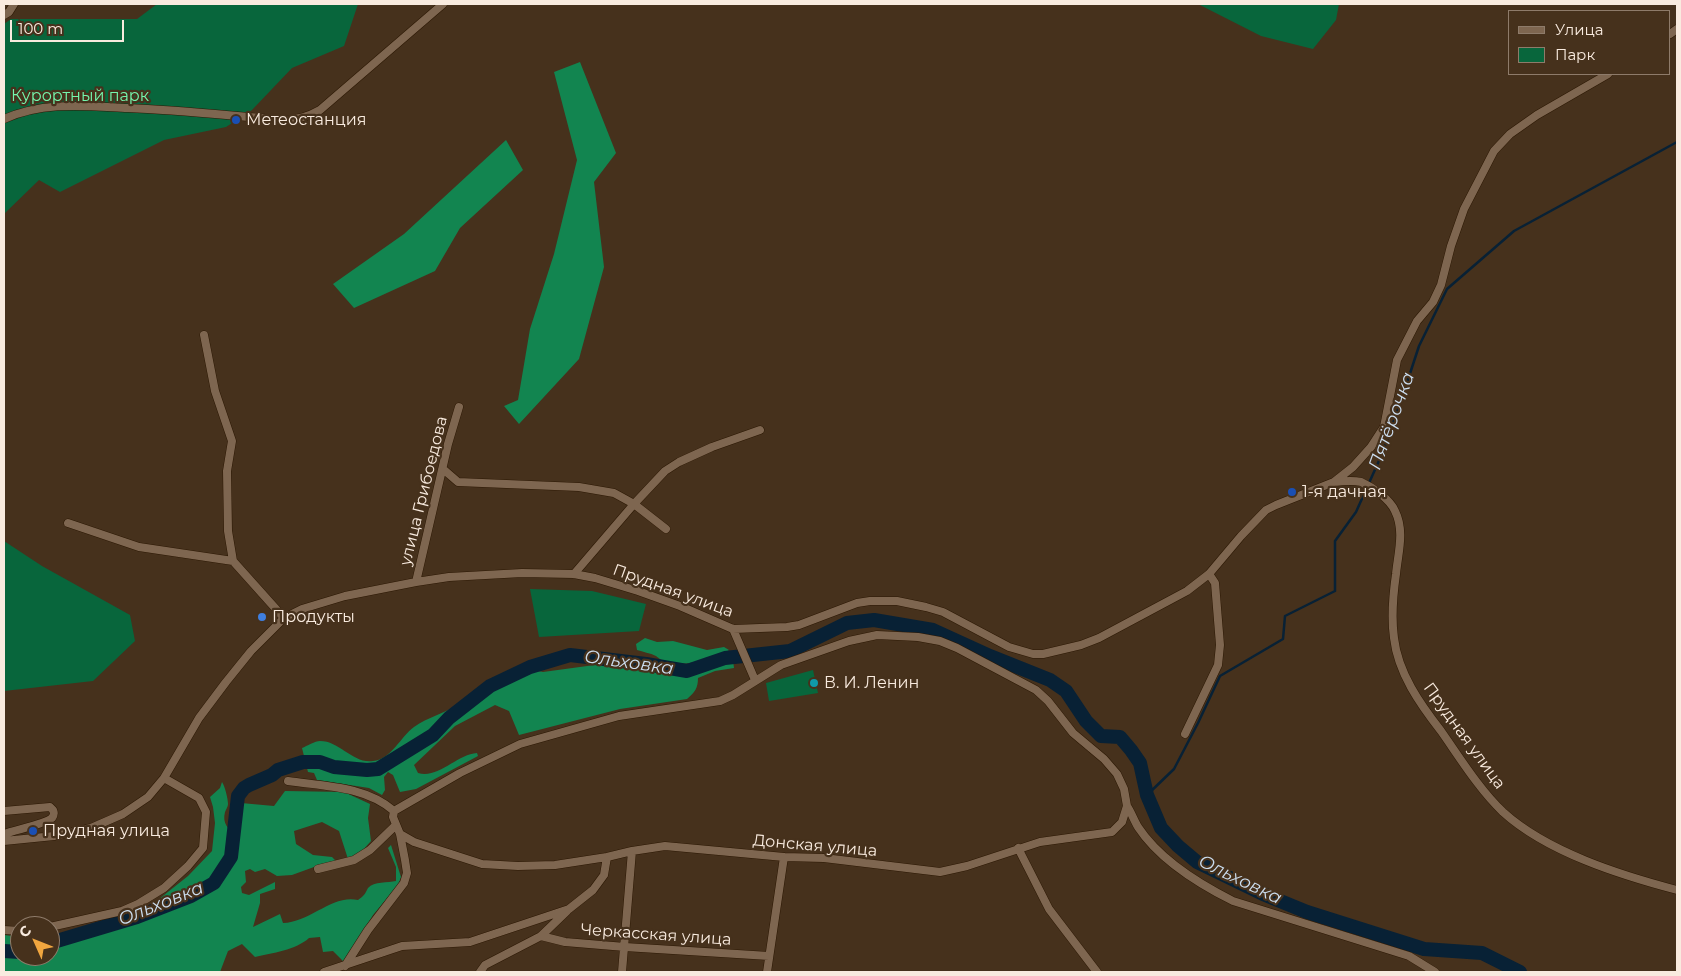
<!DOCTYPE html>
<meta charset="utf-8">
<style>
body{margin:0}
#map{position:relative;width:1681px;height:976px;overflow:hidden;background:#46311c;font-family:Montserrat,sans-serif}
canvas{display:block}
.frame{position:absolute;inset:0;border:5px solid #f9ebdf;pointer-events:none}
.legend{position:absolute;left:1508px;top:10px;width:162px;height:65px;box-sizing:border-box;background:#46311c;border:1px solid #8e7b6a;margin:0;padding:6px 9px;list-style:none;font-size:15px;color:#f9ebdf}
.legend li{display:flex;align-items:center;gap:10px;height:25px}
.legend b{width:25px;border:1px solid #8e7b6a}
.north{position:absolute;left:10px;top:916px;width:50px;height:50px;box-sizing:border-box;background:#46311c;border:1px solid #8e7b6a;border-radius:50%;rotate:314deg;font-size:14px;font-weight:700;line-height:20px;text-align:center;color:#f9ebdf}
.north::after{content:'';display:block;margin:auto;width:18px;height:22px;background:#f1a63f;clip-path:polygon(50% 0,100% 100%,50% 72%,0 100%)}
.scale{position:absolute;left:10px;top:20px;width:114px;height:22px;box-sizing:border-box;border:2px solid #f9ebdf;border-top:0;padding-left:6px;font-size:15px;line-height:18px;white-space:nowrap;color:#f9ebdf;-webkit-text-stroke:4px #46311c;paint-order:stroke}
</style>
<div id="map">
<canvas width="1681" height="976"></canvas>
<div class="frame"></div>
<ul class="legend">
<li><b style="height:6px;background:#7e6650"></b>Улица</li>
<li><b style="height:14px;background:#08663c"></b>Парк</li>
</ul>
<div class="north">С</div>
<div class="scale">100 m</div>
</div>
<script>
const g = document.querySelector('canvas').getContext('2d');
g.lineJoin = 'round';
function fill(path, color) {
  g.fillStyle = color;
  g.fill(path, 'evenodd');
}
function strokePath(path, color, width, dash) {
  g.strokeStyle = color;
  g.lineWidth = width;
  g.lineCap = dash ? 'butt' : 'round';
  g.setLineDash(dash || []);
  g.stroke(path);
}
function label(font, color, halo, rows, align = 'center') {
  g.font = font + ' Montserrat,sans-serif';
  g.lineWidth = 4.5;
  g.setLineDash([]);
  g.textBaseline = 'middle';
  g.strokeStyle = halo;
  g.fillStyle = color;
  for (const [text, x, y, turn = 0] of rows) {
    g.save();
    g.translate(x, y);
    g.rotate((+turn || 0) * Math.PI / 180);
    g.textAlign = isNaN(turn) ? turn : align;
    if (halo) g.strokeText(text, 0, 0);
    g.fillText(text, 0, 0);
    g.restore();
  }
}
const green = new Path2D(`
 M 157,4 L 358,4 L 344,46 L 292,68 L 252,110 L 226,127 L 164,140 L 60,192 L 39,180 L 4,214 L 4,24 L 11,19 L 137,19 Z
 M 1198,4 L 1339,4 L 1336,20 L 1313,49 L 1261,36 Z
 M 4,541 L 42,566 L 130,615 L 135,641 L 93,681 L 4,691 Z
 M 530,589 L 592,591 L 646,604 L 639,631 L 539,637 Z
 M 813,670 L 818,693 L 769,701 L 766,683 Z`);
const forest = new Path2D(`
 M 580,62 L 616,153 L 594,182 L 604,267 L 579,359 L 519,424 L 504,406 L 518,400 L 530,329 L 554,254 L 577,160 L 554,72 Z
 M 506,140 L 523,170 L 460,228 L 435,271 L 354,308 L 333,284 L 404,234 Z
 M 645,638 L 657,642 L 673,641 L 707,650 L 724,647 L 729,650 C 715,660 683,667 666,662 C 662,661 659,658 656,656 C 650,653 643,652 637,650 L 636,644 Z
 M 733,660 L 734,668 L 715,671 L 698,678 C 698,688 695,692 687,699 L 620,709 L 519,735 L 509,711 L 495,705 L 455,726 L 414,765 L 418,773 C 439,779 457,754 477,753 L 478,756 L 416,789 L 400,792 L 393,775 L 388,772 L 384,777 L 385,790 L 382,795 L 369,788 L 317,780 L 314,773 L 308,772 L 302,748 C 307,746 315,741 320,741 C 340,741 353,764 373,761 C 392,759 400,737 414,727 C 428,717 444,714 458,704 L 470,706 L 493,688 L 533,670 L 543,672 L 602,664 L 633,669 L 650,669 L 682,676 Z
 M 222,782 C 225,786 228,799 228,804 C 228,807 226,809 225,812 C 222,823 228,830 237,834 L 241,803 L 274,806 L 285,791 L 344,792 L 370,804 L 368,818 L 371,841 L 362,851 L 348,859 L 339,831 L 322,822 L 294,831 L 296,844 L 313,855 L 332,857 L 337,862 L 314,867 L 292,875 L 277,876 L 265,869 L 255,872 L 250,869 L 245,871 L 246,882 L 241,887 L 242,893 L 249,895 L 275,882 L 275,889 L 260,894 L 260,903 L 253,927 L 280,914 L 283,923 C 310,922 333,894 358,900 C 364,896 365,894 368,888 C 374,881 388,883 396,881 L 396,867 L 388,848 L 391,845 L 401,877 L 398,885 L 373,915 L 344,962 L 333,951 L 323,952 L 320,937 L 309,938 C 296,950 272,953 255,957 L 242,944 L 228,951 L 220,972 L 4,972 L 4,935 L 20,937 L 20,956 L 50,956 L 50,936 L 58,935 L 67,941 L 146,917 L 149,907 L 188,876 L 212,851 L 215,823 L 213,807 L 210,797 L 220,788 Z`);
const stream = new Path2D(`
 M 1147,795 L 1174,769 L 1198,723 L 1220,676 L 1283,639 L 1285,616 L 1335,591 L 1335,541 L 1356,512 L 1382,454 L 1401,401 L 1419,346 L 1447,289 L 1514,231 L 1677,142`);
const river = new Path2D(`
 M 50,943 L 137,917 L 191,896 L 214,883 L 231,857 L 238,796 L 244,788 L 249,785 L 272,775 L 278,770 L 303,762 L 320,762 L 334,767 L 367,770 L 378,769 L 433,735 L 449,718 L 490,686 L 530,667 L 570,655 L 646,664 L 687,671 L 725,658 L 790,651 L 847,623 L 874,620 L 933,630 L 990,656 L 1050,680 L 1066,691 L 1086,721 L 1101,736 L 1120,737 L 1131,750 L 1140,763 L 1147,795 L 1161,828 L 1178,846 L 1197,862 L 1263,894 L 1307,912 L 1424,949 L 1482,953 L 1520,972
 M 4,951 L 20,952`);
const minor = new Path2D(`
 M 4,15 L 9,12 L 14,4
 M 1670,34 L 1677,29
 M 4,119 C 44,101 85,106 128,108 C 180,110 232,116 284,120 C 298,119 308,117 320,110 L 443,4
 M 204,335 L 215,391 L 232,441 L 227,471 L 228,531 L 233,561
 M 443,469 L 458,482 L 579,487 L 614,493 L 634,504 L 666,529
 M 1334,482 C 1343,481 1353,480 1361,482 C 1372,487 1390,499 1395,511 C 1405,531 1398,553 1396,574 C 1393,595 1391,617 1394,638 C 1398,673 1420,704 1441,731 C 1460,758 1479,789 1503,812 C 1547,852 1620,875 1677,890
 M 68,523 L 139,547 L 233,561 L 284,618
 M 574,574 L 634,504 L 665,471 L 679,462 L 712,447 L 760,430
 M 416,582 L 448,444 L 459,407
 M 733,629 L 755,680
 M 1185,734 L 1218,665 L 1220,645 L 1215,583 L 1209,574
 M 288,781 C 323,786 366,786 394,811 L 393,817 L 400,834 L 405,860 L 407,873 L 404,883 L 368,930 L 345,966
 M 1127,806 C 1131,812 1134,820 1138,827 C 1159,859 1199,884 1233,901 L 1409,956 L 1435,972
 M 4,811 L 50,807 L 53,810 C 54,813 55,814 52,818 C 46,824 14,830 4,834
 M 400,834 L 414,842 L 482,864 L 518,866 L 555,865 L 607,857
 M 4,841 L 54,836 L 91,828 L 123,814 L 148,797 L 164,778 L 199,718 L 226,682 L 251,651 L 284,618 L 302,609 L 345,596 L 416,582 L 449,577 L 522,573 L 574,574 L 595,578 L 638,591 L 680,606 L 733,629 L 787,627 L 799,625 L 857,603 L 870,601 L 897,601 L 926,607 L 943,612 L 1009,647 L 1033,654 L 1043,654 L 1081,645 L 1099,638 L 1187,591 L 1209,574 L 1241,536 L 1266,510 L 1276,505 L 1334,482 L 1353,467 L 1371,447 L 1384,427 L 1397,360 L 1417,321 L 1433,302 L 1441,285 L 1451,246 L 1464,209 L 1494,151 L 1510,134 L 1537,115 L 1608,74
 M 1018,848 L 1049,909 L 1097,972
 M 318,869 L 354,860 L 370,850 L 396,825
 M 50,927 L 122,911 L 138,904 L 164,888 L 188,866 L 203,848 L 206,812 L 199,798 L 164,778
 M 4,930 L 20,931
 M 541,936 L 565,942 L 625,947 L 769,956
 M 324,972 L 402,946 L 470,942 L 569,909 L 593,890 L 604,875 L 607,857 L 632,851 L 665,846 L 784,857 L 824,858 L 940,872 L 967,866 L 1040,842 L 1112,832 L 1122,822 L 1127,806 L 1124,789 L 1117,774 L 1104,759 L 1073,733 L 1048,701 L 1036,690 L 957,648 L 940,641 L 918,637 L 877,635 L 849,641 L 781,665 L 733,695 L 720,701 L 619,716 L 520,744 L 460,773 L 394,811
 M 480,972 L 485,965 L 541,936 L 567,911
 M 622,972 L 632,851
 M 767,972 L 784,857`);
const markers = [
 [236,120,5,"#1a4fb4"],
 [1292,492,5,"#1a4fb4"],
 [262,617,5,"#3f7fe0"],
 [814,683,5,"#0f9aa8"],
 [33,831,5,"#1a4fb4"]
];
const parkNames = [
 ["Курортный парк",80,96]
];
const poiNames = [
 ["Метеостанция",246,120],
 ["1-я дачная",1302,492],
 ["Продукты",272,617],
 ["В. И. Ленин",824,683],
 ["Прудная улица",43,831]
];
const streetNames = [
 ["улица Грибоедова",424,491,-76],
 ["Прудная улица",673,591,20],
 ["Прудная улица",1464,736,54],
 ["Донская улица",815,846,5],
 ["Черкасская улица",656,935,4]
];
const waterNames = [
 ["Пятёрочка",1392,421,-70],
 ["Ольховка",629,663,8],
 ["Ольховка",1240,880,26],
 ["Ольховка",161,904,-22]
];
fill(green, '#08663c');
fill(forest, '#128550');
strokePath(stream, '#082135', 2.5);
strokePath(river, '#082135', 14);
strokePath(minor, '#2c1804', 9);
strokePath(minor, '#7e6650', 8);
for (const [x, y, r, color] of markers) {
  const dot = new Path2D();
  dot.arc(x, y, r, 0, 2 * Math.PI);
  g.fillStyle = color;
  g.fill(dot);
  strokePath(dot, '#46311c', 2);
}
label('16px', '#74f6ad', '#46311c', parkNames);
label('16px', '#f9ebdf', '#46311c', poiNames, 'left');
label('16px', '#f9ebdf', '#46311c', streetNames);
label('italic 18px', '#cbddef', '#46311c', waterNames);
</script>
